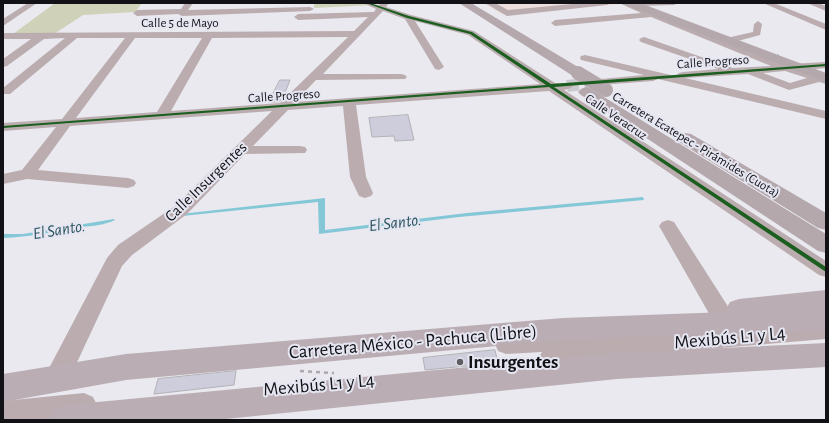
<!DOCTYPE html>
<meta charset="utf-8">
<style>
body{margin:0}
#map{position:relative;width:829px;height:423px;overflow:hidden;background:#e9e9ef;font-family:"Alegreya Sans",sans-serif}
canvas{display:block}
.frame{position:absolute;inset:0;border:4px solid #121216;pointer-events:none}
</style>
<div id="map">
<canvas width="829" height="423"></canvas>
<div class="frame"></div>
</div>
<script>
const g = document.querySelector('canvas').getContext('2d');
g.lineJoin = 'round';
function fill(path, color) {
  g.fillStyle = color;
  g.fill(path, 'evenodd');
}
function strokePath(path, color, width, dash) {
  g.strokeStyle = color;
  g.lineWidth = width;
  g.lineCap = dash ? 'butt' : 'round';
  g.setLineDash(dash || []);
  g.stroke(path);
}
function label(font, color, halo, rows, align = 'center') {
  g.font = font + ' "Alegreya Sans",sans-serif';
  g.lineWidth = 4;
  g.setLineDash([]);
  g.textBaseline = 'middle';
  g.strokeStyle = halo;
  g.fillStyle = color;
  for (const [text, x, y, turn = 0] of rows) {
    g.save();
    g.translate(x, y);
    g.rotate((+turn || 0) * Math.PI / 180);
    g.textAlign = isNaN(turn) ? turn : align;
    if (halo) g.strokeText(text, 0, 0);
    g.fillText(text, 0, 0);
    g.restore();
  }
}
const commercial = new Path2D(`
 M 483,3 L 623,3 L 624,4 L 501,14 Z`);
const green = new Path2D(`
 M 55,3 L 142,3 L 135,12 L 83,15 L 54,34 L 13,34 Z
 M 314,3 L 366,3 L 372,5 L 314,8 Z`);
const water = new Path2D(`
 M 643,197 L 644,200 L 459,217 L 319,234 L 318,202 L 182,216 L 182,214 L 198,212 L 325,198 L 325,230 L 467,213 Z
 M 114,219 L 115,220 C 105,225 92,226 81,227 C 55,232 29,237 3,238 L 3,234 L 23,234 Z`);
const building = new Path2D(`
 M 280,80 L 290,80 L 283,98 L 279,102 L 269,102 Z
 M 408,115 L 414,140 L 395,141 L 394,136 L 372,137 L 369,118 Z
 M 495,350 L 498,363 L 425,370 L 423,358 Z
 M 236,371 L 234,385 L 154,394 L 158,379 Z`);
const minorTunnel = new Path2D(`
 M 567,86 L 601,82`);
const pathFar1 = new Path2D(`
 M 317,4 L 325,3`);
const path = new Path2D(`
 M 300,371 L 334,373`);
const minor = new Path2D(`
 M 28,3 L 37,3 L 3,26 L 3,19 Z
 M 185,3 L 193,3 L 188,10 L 310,7 L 314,9 L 310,11 L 182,16 L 178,14 L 137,16 L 133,13 L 137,10 L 181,9 Z
 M 363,3 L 379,5 L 381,3 L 389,3 L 386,7 L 411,15 L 474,31 L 555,83 L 571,84 L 573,86 L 571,88 L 564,90 L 826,261 L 826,277 L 819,275 L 549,91 L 356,105 L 366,177 L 373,193 L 371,196 L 365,198 L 359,196 L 350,177 L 343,106 L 288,110 L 253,146 L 300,146 L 305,147 L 307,150 L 305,153 L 245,154 L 187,214 L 132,255 L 122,266 L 65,388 L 56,391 L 47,388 L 44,380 L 47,372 L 107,258 L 118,245 L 175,206 L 272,111 L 70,126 L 38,170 L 128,178 L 134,180 L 136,183 L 134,186 L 128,188 L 27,179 L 3,184 L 3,174 L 22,170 L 56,127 L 3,131 L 3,123 L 62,119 L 125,38 L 77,38 L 10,94 L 3,94 L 3,88 L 65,38 L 44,39 L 7,66 L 3,67 L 3,59 L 31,39 L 3,39 L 3,33 L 354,31 L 368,17 L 298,20 L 294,17 L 298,14 L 374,12 L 376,9 ZM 383,11 L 405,19 L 435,69 L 439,70 L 444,67 L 415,21 L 468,35 L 540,84 L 295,102 L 316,80 L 405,79 L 407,77 L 405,75 L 401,74 L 323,74 ZM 348,37 L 280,103 L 171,111 L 212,38 ZM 135,38 L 202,38 L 157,112 L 76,118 Z
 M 485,3 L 495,3 L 508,10 L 583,3 L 611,3 L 607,5 L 507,16 Z
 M 619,3 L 630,3 L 788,64 L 826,62 L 826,68 L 803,70 L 826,77 L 826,84 L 819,82 L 789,90 L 748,74 L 685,78 L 826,111 L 826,119 L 658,79 L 653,81 L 601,85 L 597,84 L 595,82 L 597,80 L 601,79 L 644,75 L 581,60 L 580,58 L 581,56 L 585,55 L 679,77 L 677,75 L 679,73 L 683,72 L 718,69 L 641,42 L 639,40 L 641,38 L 644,37 L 733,68 L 771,66 L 651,17 L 555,26 L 551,23 L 555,20 L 641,13 ZM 785,71 L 807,78 L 790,83 L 763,73 Z
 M 637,3 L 678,3 L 674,5 L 640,6 L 637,6 Z
 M 763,3 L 774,3 L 826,24 L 826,30 Z
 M 807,3 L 818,3 L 826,6 L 826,11 Z
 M 758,21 L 762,24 L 760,35 L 734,42 L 729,39 L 731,37 L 753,32 L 754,24 Z
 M 668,220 L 674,222 L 727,305 L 730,311 L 727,317 L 719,319 L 711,317 L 659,226 L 662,222 Z
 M 826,321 L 826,339 L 637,355 L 629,359 L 549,370 L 541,367 L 537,360 L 542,352 L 506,354 L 498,351 L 495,344 L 498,337 L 506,334 L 621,331 L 635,336 Z
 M 84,393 L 93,397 L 97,405 L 93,413 C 66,423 32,420 3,420 L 3,401 Z`);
const major = new Path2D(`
 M 826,290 L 826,330 L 563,340 L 126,380 L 3,402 L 3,374 L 126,354 L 563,318 L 727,312 L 726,309 L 730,302 L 739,299 Z
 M 826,343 L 826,367 L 617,379 L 216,420 L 50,420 L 55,409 L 66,405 L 617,353 Z`);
const highway = new Path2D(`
 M 459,3 L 471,3 L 583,70 L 585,73 L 583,76 L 578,77 L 573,76 Z
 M 625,3 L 640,3 L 826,73 L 826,82 L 626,5 Z
 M 586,87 L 591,89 L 826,234 L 826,253 L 818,251 L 581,95 L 578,92 L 581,89 Z
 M 685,133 L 691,134 L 826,213 L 826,230 L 818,228 L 679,142 L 676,138 L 679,134 Z`);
const pathBridge = new Path2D(`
 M 766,58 L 779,55`);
const highwayBridge = new Path2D(`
 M 578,73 L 606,90`);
const cycleway = new Path2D(`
 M 366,3 L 370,3 L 409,16 L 472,32 L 551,84 L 826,64 L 826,66 L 554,87 L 826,267 L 826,272 L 549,87 L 3,128 L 3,126 L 546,85 L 470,34 L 407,18 Z`);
const markers = [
 [460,362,4,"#5d5d62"]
];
const farStreetnames = [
 ["Calle 5 de Mayo",180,23],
 ["Calle Progreso",713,62,-4],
 ["Calle Progreso",284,96,-4],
 ["Calle Veracruz",616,117,34],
 ["Carretera Ecatepec - Pirámides (Cuota)",696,145,31]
];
const streetNames = [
 ["Calle Insurgentes",206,182,-44]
];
const waterNames = [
 ["El Santo.",395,223,-7],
 ["El Santo.",59,230,-9]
];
const nearStreetnames = [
 ["Mexibús L1 y L4",730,338,-5],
 ["Carretera México - Pachuca (Libre)",413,342,-5],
 ["Mexibús L1 y L4",319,385,-5]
];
const nearPoinames = [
 ["Insurgentes",468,362]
];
fill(commercial, '#eddfde');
fill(green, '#cfd2b8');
fill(water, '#84c7d7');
fill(building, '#cecddc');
strokePath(building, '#b1b1b6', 1);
strokePath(minorTunnel, '#c9c9ce', 12, [12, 5.5]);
strokePath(pathFar1, '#afa7a9', 1, [1.5, 1.5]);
strokePath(path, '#afa7a9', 2.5, [4, 4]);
fill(minor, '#bbadaf');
fill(major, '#baadb3');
fill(highway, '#b4a8ac');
strokePath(pathBridge, '#afa7a9', 1.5, [2, 2]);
strokePath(highwayBridge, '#b4a8ac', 14);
fill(cycleway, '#1b5e20');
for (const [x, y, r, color] of markers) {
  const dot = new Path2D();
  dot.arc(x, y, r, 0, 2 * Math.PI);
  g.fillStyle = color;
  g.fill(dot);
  strokePath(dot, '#e6e6f2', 1.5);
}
label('13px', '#121216', '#e6e6f2', farStreetnames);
label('16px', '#121216', '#e6e6f2', streetNames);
label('italic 17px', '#29545e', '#e6e6f2', waterNames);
label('19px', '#121216', '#e6e6f2', nearStreetnames);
label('bold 19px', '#121216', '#e6e6f2', nearPoinames, 'left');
</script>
